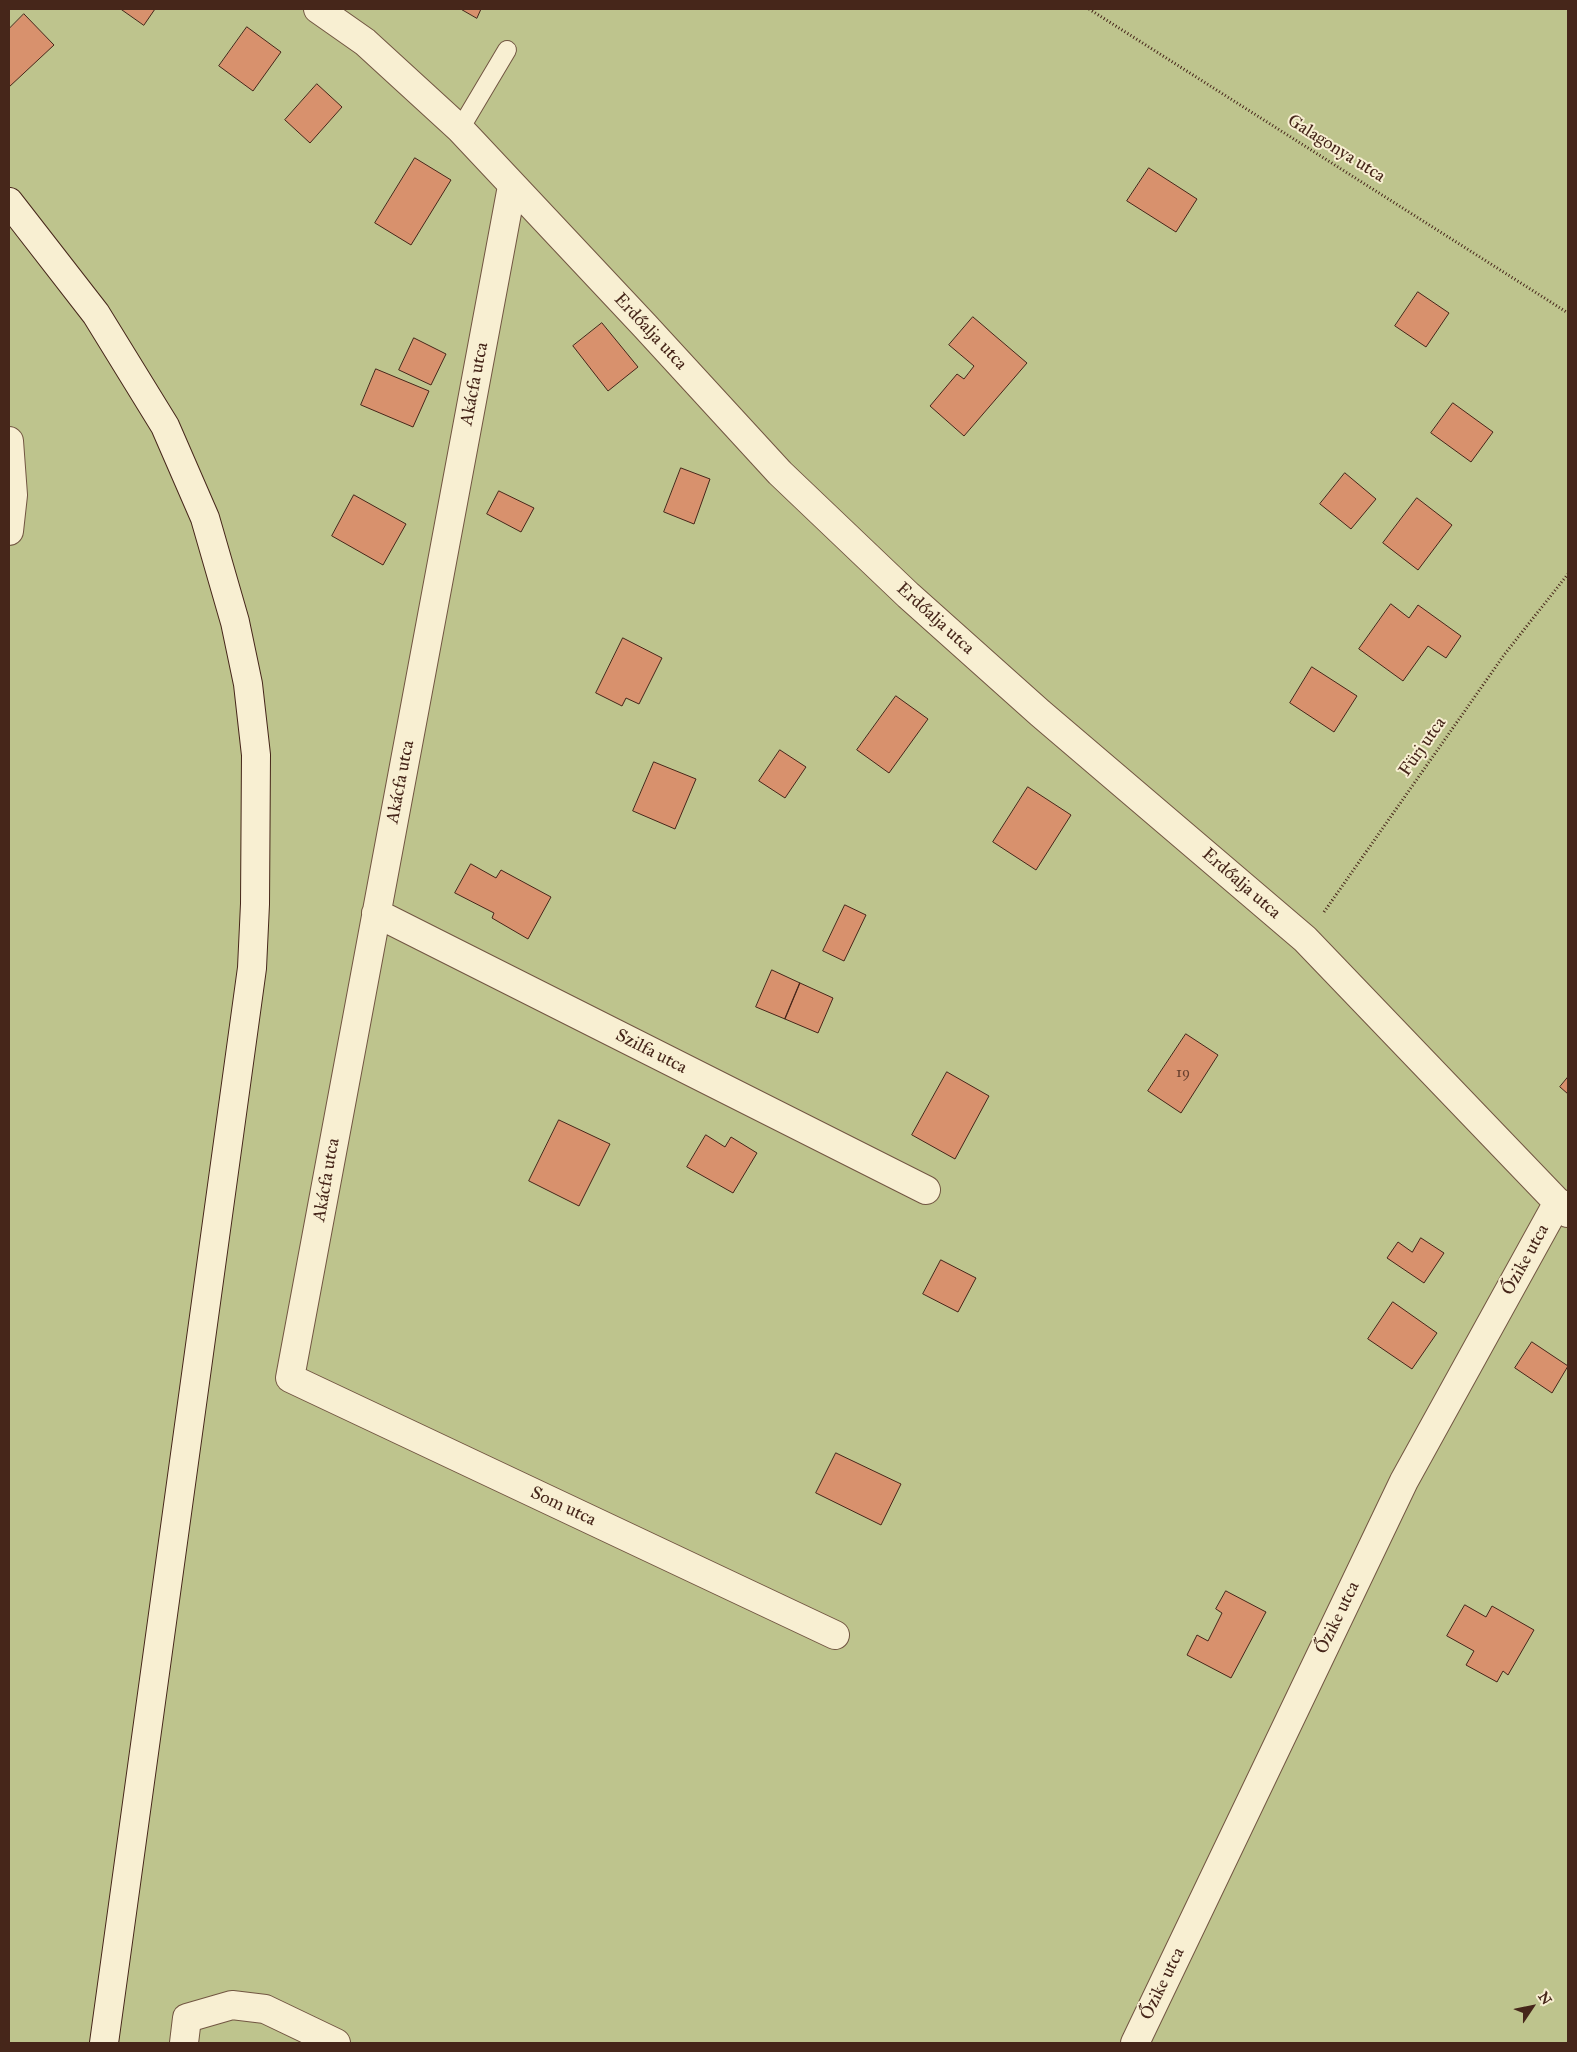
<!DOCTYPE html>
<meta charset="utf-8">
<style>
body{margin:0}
#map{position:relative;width:1577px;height:2052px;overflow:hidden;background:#f4e7ba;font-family:"IM FELL Great Primer",serif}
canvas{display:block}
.frame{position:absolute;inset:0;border:10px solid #46261a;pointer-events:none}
.north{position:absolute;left:1507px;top:1982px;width:50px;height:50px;-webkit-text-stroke:4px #f8efd2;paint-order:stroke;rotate:56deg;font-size:14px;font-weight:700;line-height:20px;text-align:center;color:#46261a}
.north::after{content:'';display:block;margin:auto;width:18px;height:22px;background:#46261a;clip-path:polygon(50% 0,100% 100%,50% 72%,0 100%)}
</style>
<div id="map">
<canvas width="1577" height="2052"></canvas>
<div class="frame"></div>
<div class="north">N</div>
</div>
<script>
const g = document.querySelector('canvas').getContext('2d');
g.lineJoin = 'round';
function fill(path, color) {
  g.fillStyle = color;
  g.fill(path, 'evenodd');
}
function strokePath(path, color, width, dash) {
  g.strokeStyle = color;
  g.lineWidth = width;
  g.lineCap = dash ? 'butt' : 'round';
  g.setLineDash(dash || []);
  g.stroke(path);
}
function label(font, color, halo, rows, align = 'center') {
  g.font = font + ' "IM FELL Great Primer",serif';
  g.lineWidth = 4;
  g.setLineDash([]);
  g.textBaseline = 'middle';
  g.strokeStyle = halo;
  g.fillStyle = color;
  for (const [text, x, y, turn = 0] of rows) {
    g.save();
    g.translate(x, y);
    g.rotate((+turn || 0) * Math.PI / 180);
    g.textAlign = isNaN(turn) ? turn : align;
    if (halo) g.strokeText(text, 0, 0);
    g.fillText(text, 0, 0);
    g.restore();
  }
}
const green = new Path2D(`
 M 9,9 L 1568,9 L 1568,2043 L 9,2043 Z`);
const building = new Path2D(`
 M 121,9 L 155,9 L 144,25 Z
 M 461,9 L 481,9 L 477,18 Z
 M 24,14 L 54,45 L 9,87 L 9,29 Z
 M 247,27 L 281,52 L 253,91 L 219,66 Z
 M 317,84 L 342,107 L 310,143 L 285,120 Z
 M 415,158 L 451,180 L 411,245 L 375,223 Z
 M 1149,168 L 1197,199 L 1176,232 L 1127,201 Z
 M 1418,292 L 1449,313 L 1426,347 L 1395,326 Z
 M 973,317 L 1027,363 L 964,436 L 930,406 L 957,374 L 964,379 L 974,366 L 949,345 Z
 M 602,323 L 638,367 L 608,391 L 573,346 Z
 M 414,338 L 446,354 L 431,385 L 399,370 Z
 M 376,369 L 429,391 L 413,427 L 361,405 Z
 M 1453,403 L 1493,432 L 1471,462 L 1431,433 Z
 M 681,468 L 710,479 L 694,524 L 664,512 Z
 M 1345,473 L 1376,499 L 1351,529 L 1320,504 Z
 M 499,491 L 534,508 L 521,532 L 487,514 Z
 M 354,495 L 406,524 L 383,565 L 332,536 Z
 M 1417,498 L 1452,525 L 1418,570 L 1383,543 Z
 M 1391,604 L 1409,618 L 1418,605 L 1461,636 L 1446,658 L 1428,646 L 1403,681 L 1359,649 Z
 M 623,638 L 662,658 L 639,704 L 626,698 L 622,706 L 596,693 Z
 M 1312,667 L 1357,696 L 1334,732 L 1290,703 Z
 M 896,696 L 928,719 L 889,773 L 857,750 Z
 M 780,750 L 806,767 L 785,798 L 759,781 Z
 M 654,762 L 696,779 L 675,829 L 633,811 Z
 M 1028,787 L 1071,815 L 1036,870 L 993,842 Z
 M 471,864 L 496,878 L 501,870 L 551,897 L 528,939 L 492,918 L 494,913 L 455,893 Z
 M 845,905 L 866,915 L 844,961 L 823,951 Z
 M 772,970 L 800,983 L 785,1019 L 756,1007 Z
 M 800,983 L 833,998 L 818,1033 L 785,1019 Z
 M 1186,1034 L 1218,1055 L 1181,1113 L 1148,1091 Z
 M 947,1072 L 989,1096 L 955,1159 L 912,1135 Z
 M 1568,1077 L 1568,1094 L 1560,1087 Z
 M 559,1120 L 610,1144 L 579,1206 L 529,1181 Z
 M 706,1135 L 725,1147 L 731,1137 L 757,1153 L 733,1193 L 687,1167 Z
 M 1421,1238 L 1444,1253 L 1424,1283 L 1387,1258 L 1398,1242 L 1412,1252 Z
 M 941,1260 L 976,1278 L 958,1312 L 923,1294 Z
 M 1393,1302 L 1437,1333 L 1412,1369 L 1368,1339 Z
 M 1532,1342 L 1568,1366 L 1552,1393 L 1515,1368 Z
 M 836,1453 L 901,1484 L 881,1525 L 816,1493 Z
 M 1226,1591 L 1266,1612 L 1231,1678 L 1187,1655 L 1197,1635 L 1208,1641 L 1222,1613 L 1216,1609 Z
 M 1465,1605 L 1486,1617 L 1492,1606 L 1534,1630 L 1508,1675 L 1503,1671 L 1497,1682 L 1466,1665 L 1474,1651 L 1447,1636 Z`);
const path = new Path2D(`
 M 1089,9 L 1568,313
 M 1324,912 L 1504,655 L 1568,574`);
const service = new Path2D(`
 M 460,129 L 507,50`);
const minor = new Path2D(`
 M 318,9 L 365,42 L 460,129 L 645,326 L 780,473 L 908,595 L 1040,713 L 1305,939 L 1568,1213
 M 512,186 L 290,1378 L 835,1635
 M 9,441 L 13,495 L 9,531
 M 376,913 L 926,1190
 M 184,2043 L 187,2018 L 232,2005 L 265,2009 L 336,2043
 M 1135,2043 L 1404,1481 L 1558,1202`);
const secondary = new Path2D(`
 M 9,202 L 96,314 L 165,426 L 205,518 L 235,622 L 248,684 L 256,755 L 255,904 L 252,968 L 104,2043`);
const numberNames = [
 ["19",1183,1073]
];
const streetNames = [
 ["Galagonya utca",1336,149,32],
 ["Erdőalja utca",650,332,47],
 ["Akácfa utca",475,384,-79],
 ["Erdőalja utca",935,619,42],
 ["Fürj utca",1423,747,-55],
 ["Akácfa utca",401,782,-79],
 ["Erdőalja utca",1241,884,41],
 ["Szilfa utca",651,1052,27],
 ["Akácfa utca",327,1180,-80],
 ["Őzike utca",1526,1260,-61],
 ["Som utca",563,1507,25],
 ["Őzike utca",1338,1618,-64],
 ["Őzike utca",1163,1984,-64]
];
fill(green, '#bec48d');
fill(building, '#d8916d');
strokePath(building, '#46261a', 1);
strokePath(service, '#725642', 20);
strokePath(minor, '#725642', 30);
strokePath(secondary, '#46261a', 30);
strokePath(path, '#46261a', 3, [1, 2.5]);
strokePath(service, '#f8efd2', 18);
strokePath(minor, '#f8efd2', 28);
strokePath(secondary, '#f8efd2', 28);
label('15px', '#6a412f', null, numberNames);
label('18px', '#46261a', '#f8efd2', streetNames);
</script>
